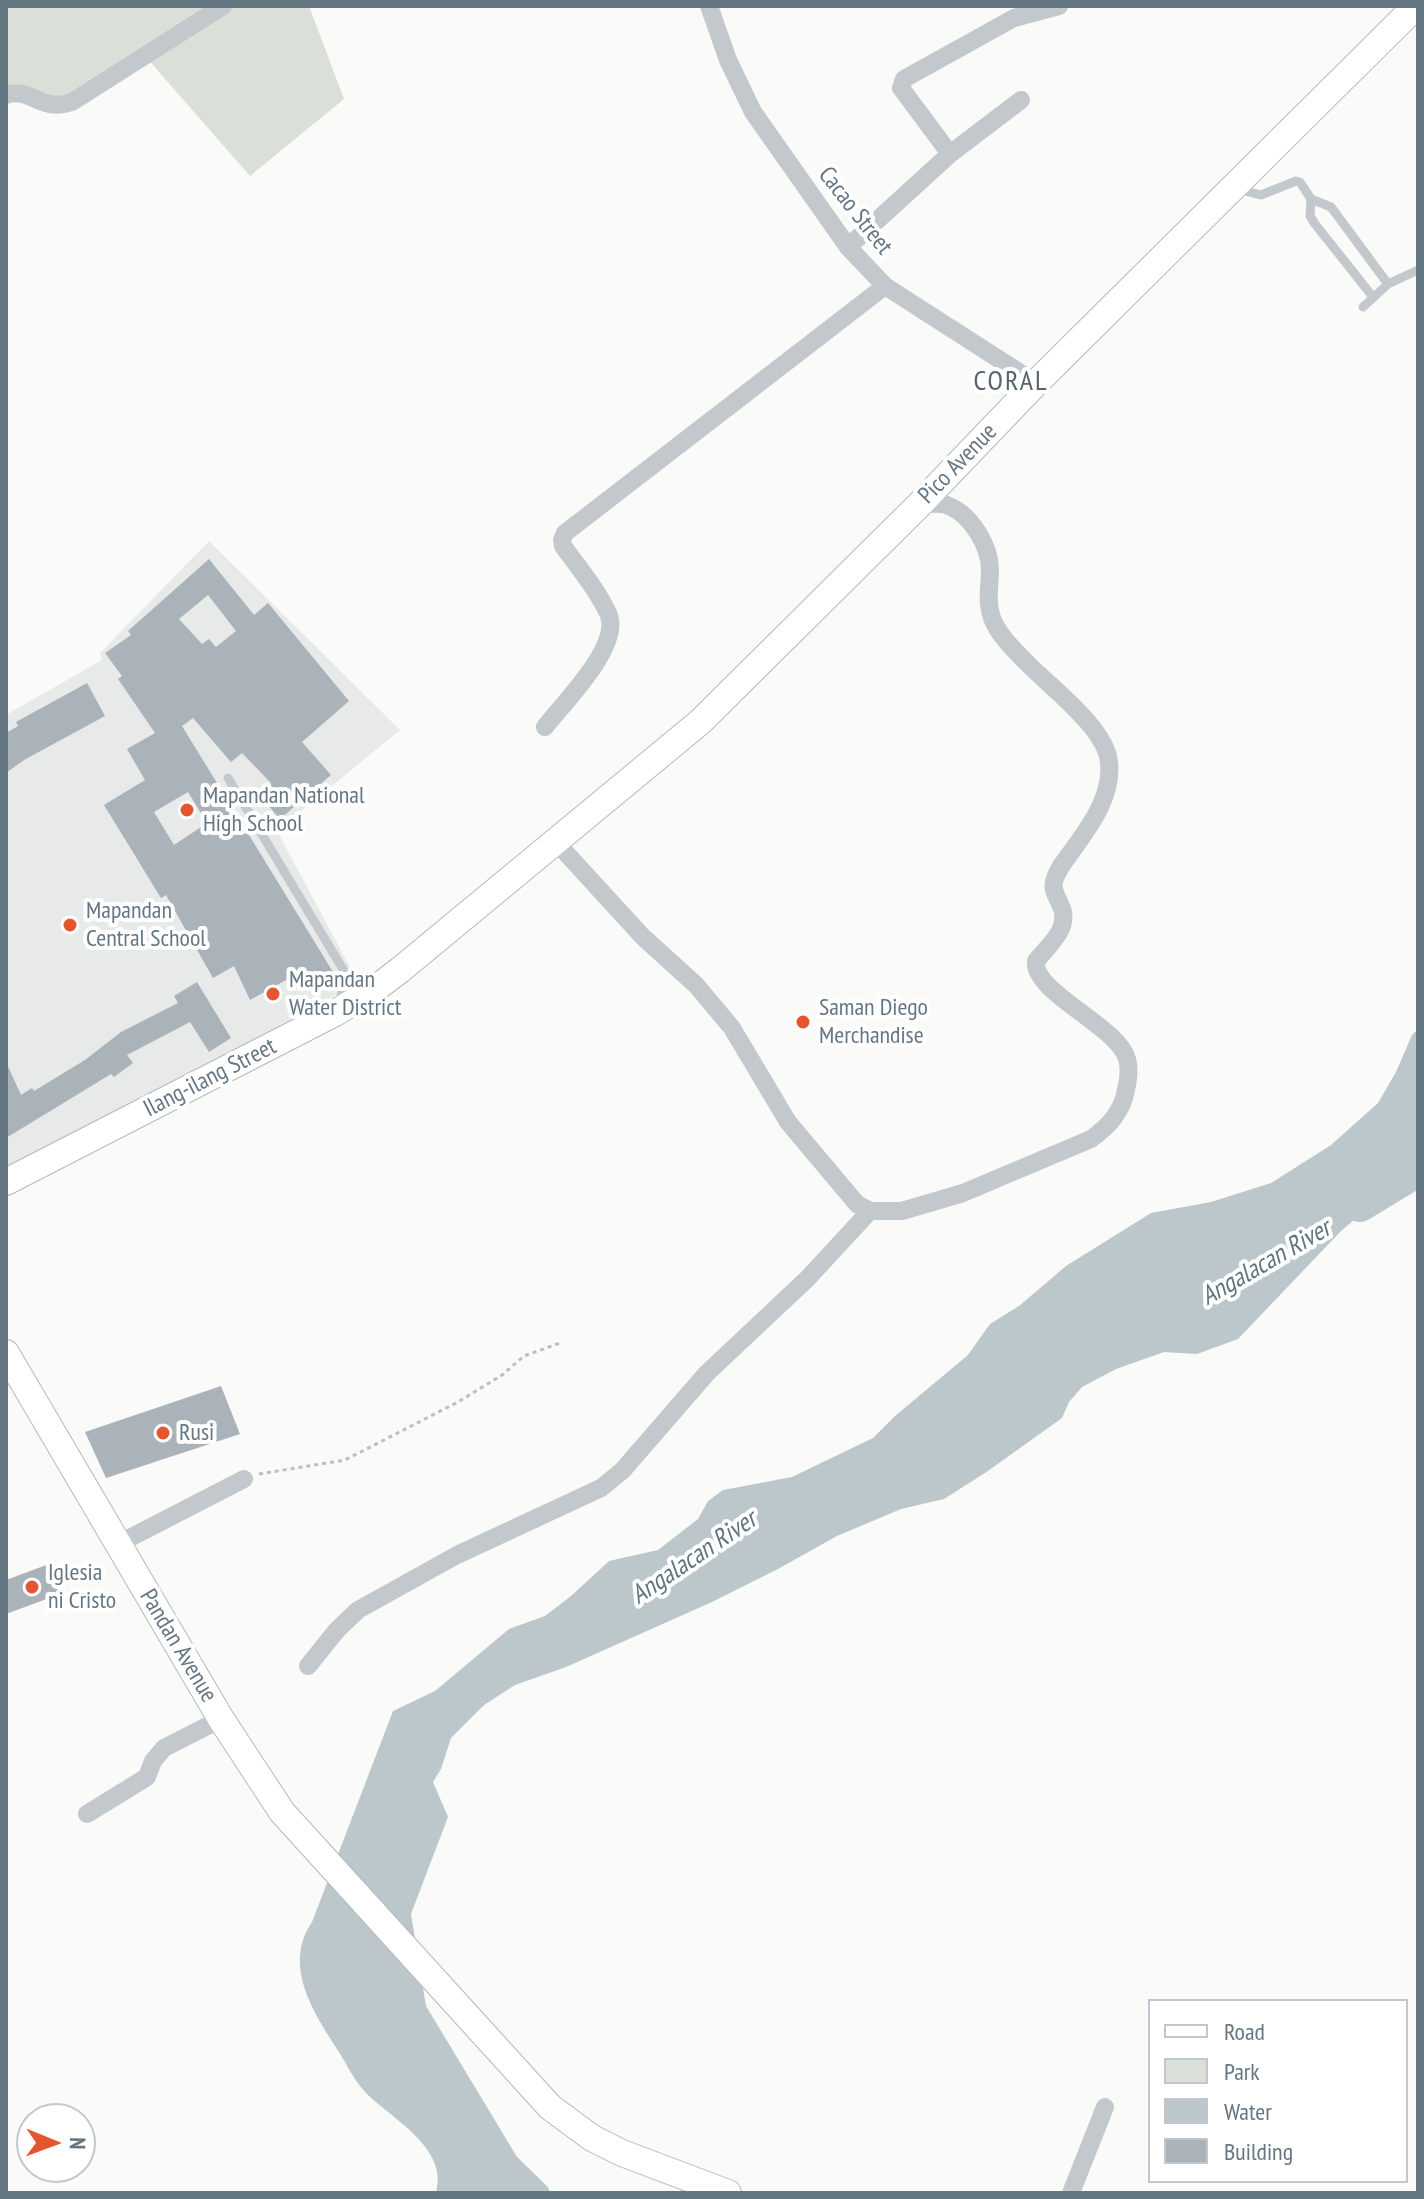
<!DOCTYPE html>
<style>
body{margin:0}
#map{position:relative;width:1424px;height:2199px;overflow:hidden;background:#fafaf8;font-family:"PT Sans Narrow",sans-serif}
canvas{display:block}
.frame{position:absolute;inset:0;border:8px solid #657683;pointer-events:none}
.legend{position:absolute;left:1148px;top:1999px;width:260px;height:184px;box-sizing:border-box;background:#fff;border:2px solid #c1c8cd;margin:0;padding:10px 14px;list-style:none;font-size:24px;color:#657683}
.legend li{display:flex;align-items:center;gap:16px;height:40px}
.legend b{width:40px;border:2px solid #c1c8cd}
.north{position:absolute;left:16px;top:2103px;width:80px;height:80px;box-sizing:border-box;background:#fff;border:2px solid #c1c8cd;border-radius:50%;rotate:91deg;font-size:22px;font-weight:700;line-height:32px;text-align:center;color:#657683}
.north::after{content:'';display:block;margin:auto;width:28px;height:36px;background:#e4572e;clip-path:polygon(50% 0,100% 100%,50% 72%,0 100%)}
</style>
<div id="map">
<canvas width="1424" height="2199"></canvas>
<div class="frame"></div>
<ul class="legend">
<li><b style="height:10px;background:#fff"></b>Road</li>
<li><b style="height:22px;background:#dadfd7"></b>Park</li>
<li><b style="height:22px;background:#bbc7cb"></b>Water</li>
<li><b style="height:22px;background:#aab3b9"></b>Building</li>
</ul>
<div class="north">N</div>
</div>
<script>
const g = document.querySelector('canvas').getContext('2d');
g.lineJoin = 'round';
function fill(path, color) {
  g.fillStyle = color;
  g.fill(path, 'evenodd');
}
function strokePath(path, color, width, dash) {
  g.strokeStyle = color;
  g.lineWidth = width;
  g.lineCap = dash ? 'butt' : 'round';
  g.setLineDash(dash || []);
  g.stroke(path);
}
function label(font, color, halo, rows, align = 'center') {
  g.font = font + ' "PT Sans Narrow",sans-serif';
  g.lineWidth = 8;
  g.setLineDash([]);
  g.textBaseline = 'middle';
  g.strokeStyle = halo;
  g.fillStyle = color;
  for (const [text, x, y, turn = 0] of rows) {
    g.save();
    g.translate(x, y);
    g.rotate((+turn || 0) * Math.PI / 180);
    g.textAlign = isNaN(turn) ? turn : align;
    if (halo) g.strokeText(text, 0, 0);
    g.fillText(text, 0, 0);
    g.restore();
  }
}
const built = new Path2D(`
 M 209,541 L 400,730 L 277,831 L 358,982 L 259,1039 L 6,1169 L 6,715 L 102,660 L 100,653 Z`);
const green = new Path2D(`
 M 6,6 L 309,6 L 344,99 L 250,176 L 145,56 L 70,101 L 6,97 Z`);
const water = new Path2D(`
 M 1418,1029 L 1418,1166 L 1341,1231 L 1238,1339 L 1197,1354 L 1164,1352 L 1116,1369 L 1082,1387 L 1069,1402 L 1062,1418 L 985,1473 L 944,1499 L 901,1509 L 837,1536 L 778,1569 L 712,1602 L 566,1667 L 515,1685 L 484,1705 L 451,1738 L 441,1769 L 433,1782 L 448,1817 L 411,1914 L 426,2006 L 517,2157 L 548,2187 L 550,2193 L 436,2193 C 449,2148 392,2119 366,2093 C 355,2082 347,2065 339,2052 C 314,2013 282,1966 312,1922 L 393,1711 L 435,1691 L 509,1629 L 545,1616 L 571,1596 L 609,1561 L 658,1550 L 698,1519 L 708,1501 L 723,1490 L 792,1477 L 873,1438 L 895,1416 L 968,1355 L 990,1324 L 1019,1306 L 1066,1266 L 1151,1213 L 1211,1202 L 1271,1183 L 1331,1145 L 1378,1103 L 1396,1072 L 1412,1035 Z`);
const river = new Path2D(`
 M 1360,1206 L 1418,1171`);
const building = new Path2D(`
 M 209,559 L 254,615 L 268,603 L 349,701 L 302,742 L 331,775 L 280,819 L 258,794 L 271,783 L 242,753 L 231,762 L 193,718 L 182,726 L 333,972 L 312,985 L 304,970 L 250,1000 L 234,966 L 213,978 L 166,895 L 161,898 L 104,805 L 145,780 L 127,749 L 155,733 L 118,679 L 122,676 L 105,653 L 131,635 L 128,631 ZM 208,595 L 236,631 L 216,647 L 209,639 L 202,644 L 179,619 ZM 188,792 L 207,823 L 174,845 L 154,812 Z
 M 87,683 L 105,716 L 24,760 L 6,773 L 6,733 L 18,726 L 16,722 Z
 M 197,982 L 231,1038 L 209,1052 L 190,1022 L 127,1055 L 133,1063 L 114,1077 L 111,1074 L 6,1138 L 6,1062 L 21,1095 L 32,1088 L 34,1091 L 85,1060 L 121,1032 L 178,1003 L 174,996 Z
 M 221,1386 L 240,1434 L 106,1478 L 85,1432 Z
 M 49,1564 L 60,1594 L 6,1614 L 6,1580 Z`);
const path = new Path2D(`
 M 259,1474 L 345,1460 L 458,1402 L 502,1375 L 524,1356 L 560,1343`);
const lane = new Path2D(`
 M 1237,189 L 1261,195 L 1296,181 L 1300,182 L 1311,199 L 1310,216 L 1315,224 L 1373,297
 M 1311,199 L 1331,207 L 1388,284
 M 1363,307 L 1388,284 L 1418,270
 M 228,778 L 347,976 L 338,1006`);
const street = new Path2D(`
 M 709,6 L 728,60 L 753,112 L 848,247 L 885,286 L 1036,383
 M 6,95 C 30,86 39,113 72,102 L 223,6
 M 950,154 L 901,88 L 904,79 L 1014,18 L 1059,6
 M 848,247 L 950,154 L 1021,100
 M 545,727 C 564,702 623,645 608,613 C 597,589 578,567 563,546 L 562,540 L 565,533 L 885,286
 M 555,841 L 643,937 L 696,985 L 732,1028 L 788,1122 L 857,1204 L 870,1211 L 902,1211 L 963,1193 L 1091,1139 C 1109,1126 1122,1112 1126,1090 C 1128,1081 1130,1068 1127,1059 C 1118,1026 1032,992 1036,961 C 1050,944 1072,927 1060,904 C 1057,897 1052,890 1054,882 C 1056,872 1063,863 1069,855 C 1088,829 1113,797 1109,762 C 1106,729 1053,689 1029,665 C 1017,653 998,635 992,618 C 986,601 990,587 990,570 C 990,546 971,515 949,506 C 940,502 929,504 919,505
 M 118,1544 L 244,1479
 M 308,1666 L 337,1630 L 358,1610 L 457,1555 L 601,1488 L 622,1471 L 707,1373 L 807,1279 L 870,1211
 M 87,1814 L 147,1777 L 153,1761 L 164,1748 L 221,1719
 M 1071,2193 L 1105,2107`);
const secondary = new Path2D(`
 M 6,1182 L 335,1013 L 375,989 L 400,970 L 700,722 L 919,505 L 1036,383 L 1416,6
 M 6,1353 L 221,1719 L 282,1812 L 550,2107 L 592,2138 L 622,2153 L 728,2193`);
const markers = [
 [187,810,8,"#e4572e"],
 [70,925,8,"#e4572e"],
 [273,994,8,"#e4572e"],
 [803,1022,8,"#e4572e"],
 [163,1433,8,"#e4572e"],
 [32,1587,8,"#e4572e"]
];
const streetNames = [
 ["Cacao Street",855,211,52],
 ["Pico Avenue",958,464,-46],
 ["Ilang-ilang Street",210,1078,-27],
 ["Pandan Avenue",178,1646,59]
];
const poiNames = [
 ["Mapandan National",203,796],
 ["High School",203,824],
 ["Mapandan",86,911],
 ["Central School",86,939],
 ["Mapandan",289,980],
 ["Water District",289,1008],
 ["Saman Diego",819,1008],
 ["Merchandise",819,1036],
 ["Rusi",179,1433],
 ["Iglesia",48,1573],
 ["ni Cristo",48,1601]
];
const waterNames = [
 ["Angalacan River",1266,1263,-30],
 ["Angalacan River",694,1558,-34]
];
const quarterNames = [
 ["CORAL",1011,382]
];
fill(built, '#e8e9e9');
fill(green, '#dadfd7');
fill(water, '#bbc7cb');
strokePath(river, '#bbc7cb', 32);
fill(building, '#aab3b9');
strokePath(secondary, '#b3babf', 28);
strokePath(path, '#bbbfc2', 3, [4, 4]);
strokePath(lane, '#c3c8cc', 9);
strokePath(street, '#c3c8cc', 18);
strokePath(secondary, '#fff', 26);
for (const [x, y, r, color] of markers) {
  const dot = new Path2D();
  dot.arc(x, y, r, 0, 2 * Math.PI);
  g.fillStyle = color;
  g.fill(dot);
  strokePath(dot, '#fff', 3);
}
label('24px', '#657683', '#fff', streetNames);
label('24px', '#657683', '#fff', poiNames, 'left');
label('italic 26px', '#60757c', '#fff', waterNames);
g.letterSpacing = '2px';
label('28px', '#57646e', '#fff', quarterNames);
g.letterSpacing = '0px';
</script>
